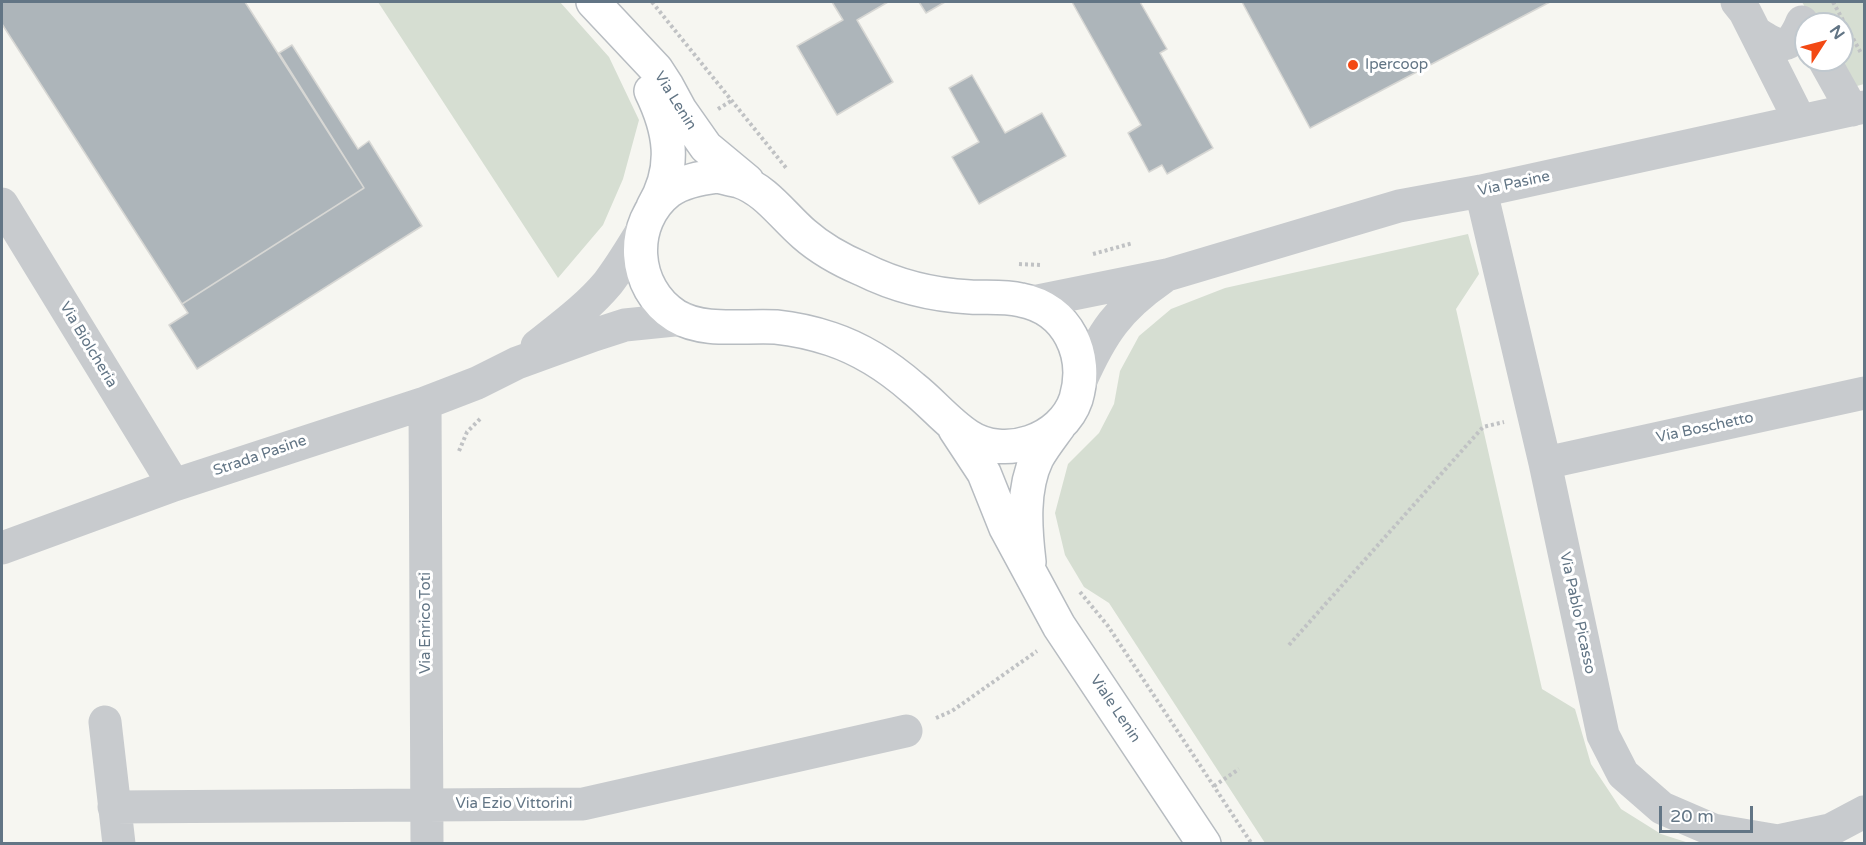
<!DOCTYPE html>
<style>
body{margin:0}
#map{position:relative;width:1866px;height:845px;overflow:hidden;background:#f6f6f1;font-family:"Varela Round",sans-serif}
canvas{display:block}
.frame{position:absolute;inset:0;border:3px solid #627585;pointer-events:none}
.north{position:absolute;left:1794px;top:12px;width:60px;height:60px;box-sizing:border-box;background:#fff;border:2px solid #c0c8ce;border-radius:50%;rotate:54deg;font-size:16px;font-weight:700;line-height:24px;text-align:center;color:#627585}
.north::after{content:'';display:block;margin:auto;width:21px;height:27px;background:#f34914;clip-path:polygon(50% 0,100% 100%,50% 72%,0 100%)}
.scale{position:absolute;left:1659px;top:806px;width:94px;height:27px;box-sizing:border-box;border:3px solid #627585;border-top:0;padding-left:8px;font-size:18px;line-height:21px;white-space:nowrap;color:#627585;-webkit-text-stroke:4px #fff;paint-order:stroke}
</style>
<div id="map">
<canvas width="1866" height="845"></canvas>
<div class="frame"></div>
<div class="north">N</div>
<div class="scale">20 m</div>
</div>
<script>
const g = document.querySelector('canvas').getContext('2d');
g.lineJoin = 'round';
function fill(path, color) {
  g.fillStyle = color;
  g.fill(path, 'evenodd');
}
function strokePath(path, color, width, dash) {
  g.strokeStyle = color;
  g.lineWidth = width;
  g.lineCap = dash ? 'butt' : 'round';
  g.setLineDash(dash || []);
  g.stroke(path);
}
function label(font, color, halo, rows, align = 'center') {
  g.font = font + ' "Varela Round",sans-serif';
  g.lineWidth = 6;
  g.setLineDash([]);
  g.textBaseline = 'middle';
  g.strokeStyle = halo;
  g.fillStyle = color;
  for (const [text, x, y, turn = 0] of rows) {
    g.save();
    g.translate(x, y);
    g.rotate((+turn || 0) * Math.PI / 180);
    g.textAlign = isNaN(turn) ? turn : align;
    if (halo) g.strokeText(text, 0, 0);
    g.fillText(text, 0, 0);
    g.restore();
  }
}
const green = new Path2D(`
 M 378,2 L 560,2 L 609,57 L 639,120 L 623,179 L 603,225 L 558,278 Z
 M 1802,2 L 1864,2 L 1864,84 L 1850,88 L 1842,60 L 1842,24 L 1815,24 Z
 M 1468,234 L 1479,274 L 1456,309 L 1542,689 L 1575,709 L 1591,764 L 1621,809 L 1661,834 L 1689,843 L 1265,843 L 1109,603 L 1084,587 L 1065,555 L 1055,513 L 1068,464 L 1099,433 L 1114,404 L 1120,371 L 1139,336 L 1171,309 L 1225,288 Z`);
const building = new Path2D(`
 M 2,2 L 245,2 L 364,188 L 182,304 L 2,24 Z
 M 832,2 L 888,2 L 857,20 L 893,82 L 837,115 L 797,46 L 843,20 Z
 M 919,2 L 945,2 L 926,13 Z
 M 1072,2 L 1140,2 L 1167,49 L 1160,53 L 1213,148 L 1167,174 L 1162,165 L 1149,172 L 1128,133 L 1141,125 Z
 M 1242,2 L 1550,2 L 1310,128 Z
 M 292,45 L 358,149 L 369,141 L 422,226 L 197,369 L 169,325 L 188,313 L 182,304 L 364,188 L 279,53 Z
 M 972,75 L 1005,133 L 1042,113 L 1066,156 L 979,204 L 952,157 L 979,142 L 949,88 Z`);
const path = new Path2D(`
 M 652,2 L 787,169
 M 1833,2 L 1861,53
 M 718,109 L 731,101
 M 1093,254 L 1133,243
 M 1019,264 L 1042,265
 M 459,451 L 467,432 L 481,418
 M 1080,592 L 1108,626 L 1252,844
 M 1289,645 L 1483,427 L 1504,422
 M 936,718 L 952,711 L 1037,651
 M 1214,786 L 1239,769`);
const street = new Path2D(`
 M 1737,2 L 1745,12 L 1800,121
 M 1755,32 C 1779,48 1790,52 1802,22
 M 1824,60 L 1852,110
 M 1481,191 L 1545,463 L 1603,735 L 1623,774 L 1662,808 L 1713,830 L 1778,841 L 1830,830 L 1864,812
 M 2,204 L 174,485
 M 1033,302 L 1167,275 L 1399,206 L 1481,191 L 1864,107
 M 537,346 C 562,326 588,307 608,283 C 621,266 631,249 642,231
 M 1081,380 C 1102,333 1118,309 1161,279
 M 425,403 L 427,844
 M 1545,463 L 1864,393
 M 2,548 L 174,485 L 425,403 L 477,383 L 517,363 L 594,335 L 625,325 L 684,319
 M 105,722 L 119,844
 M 114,807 L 583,804 L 906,731`);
const secondary = new Path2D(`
 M 593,2 L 656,69 L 667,86 L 680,110 L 706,147 L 747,181
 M 651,91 C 670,130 677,167 653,207
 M 717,176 C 724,178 732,179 739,181 C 766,190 783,216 804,234 C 821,249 841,260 862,269 C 896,286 932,295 970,297 C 987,298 1004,296 1021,300 C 1068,309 1089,355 1076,399 C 1062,441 1004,460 968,436 C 948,423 932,403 913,388 C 889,367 861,349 831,339 C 813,333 795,329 776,327 C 744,325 704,333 676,316 C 632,288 628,223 669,191 C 683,181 700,178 717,176 Z
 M 955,429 L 984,473 L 1006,528 L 1059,626 L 1204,844
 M 1029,562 C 1025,528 1022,489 1037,458 C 1043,447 1051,437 1059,426`);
const markers = [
 [1353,65,6,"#f34914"]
];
const poiNames = [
 ["Ipercoop",1365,65]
];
const streetNames = [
 ["Via Lenin",675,101,58],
 ["Via Pasine",1514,184,-12],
 ["Via Biolcheria",88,345,59],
 ["Via Boschetto",1705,428,-12],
 ["Strada Pasine",260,456,-19],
 ["Via Pablo Picasso",1577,613,78],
 ["Via Enrico Toti",426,623,-90],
 ["Viale Lenin",1115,709,56],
 ["Via Ezio Vittorini",514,804]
];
fill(green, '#d6ded2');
fill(building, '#adb5ba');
strokePath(building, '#d7d7d4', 1.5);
strokePath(secondary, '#b7bcc1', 36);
strokePath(path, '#c0c2c4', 4, [3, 3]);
strokePath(street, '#c8cbce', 33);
strokePath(secondary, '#fff', 33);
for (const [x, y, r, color] of markers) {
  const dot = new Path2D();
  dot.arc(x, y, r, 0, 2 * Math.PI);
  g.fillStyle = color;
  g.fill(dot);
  strokePath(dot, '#fff', 2);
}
label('15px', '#627585', '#fff', poiNames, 'left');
label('15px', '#627585', '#fff', streetNames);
</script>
